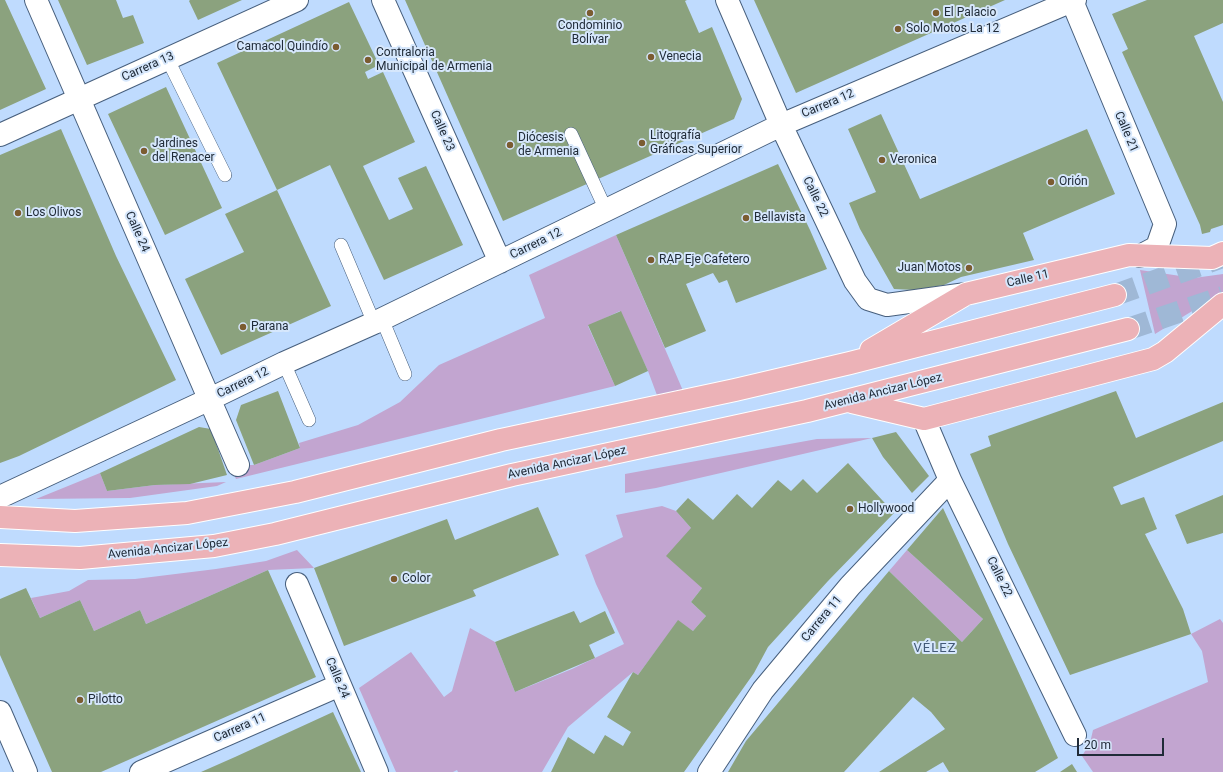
<!DOCTYPE html>
<meta charset="utf-8">
<style>
body{margin:0}
#map{position:relative;width:1223px;height:772px;overflow:hidden;background:#bfdbfe;font-family:Roboto,sans-serif}
canvas{display:block}
.scale{position:absolute;left:1077px;top:738px;width:87px;height:18px;box-sizing:border-box;border:2px solid #202b38;border-top:0;padding-left:5px;font-size:12px;line-height:14px;white-space:nowrap;color:#202b38;-webkit-text-stroke:3px #d6e7fc;paint-order:stroke}
</style>
<div id="map">
<canvas width="1223" height="772"></canvas>
<div class="scale">20 m</div>
</div>
<script>
const g = document.querySelector('canvas').getContext('2d');
g.lineJoin = 'round';
function fill(path, color) {
  g.fillStyle = color;
  g.fill(path, 'evenodd');
}
function strokePath(path, color, width, dash) {
  g.strokeStyle = color;
  g.lineWidth = width;
  g.lineCap = dash ? 'butt' : 'round';
  g.setLineDash(dash || []);
  g.stroke(path);
}
function label(font, color, halo, rows, align = 'center') {
  g.font = font + ' Roboto,sans-serif';
  g.lineWidth = 4;
  g.setLineDash([]);
  g.textBaseline = 'middle';
  g.strokeStyle = halo;
  g.fillStyle = color;
  for (const [text, x, y, turn = 0] of rows) {
    g.save();
    g.translate(x, y);
    g.rotate((+turn || 0) * Math.PI / 180);
    g.textAlign = isNaN(turn) ? turn : align;
    if (halo) g.strokeText(text, 0, 0);
    g.fillText(text, 0, 0);
    g.restore();
  }
}
const green = new Path2D(`
 M 616,235 L 687,400 L 661,406 L 648,371 L 620,311 L 588,326 L 615,386 L 236,479 L 233,472 L 247,465 L 254,465 L 300,448 L 299,443 L 358,425 L 400,402 L 439,365 L 545,318 L 529,275 Z
 M 1140,270 L 1194,278 L 1223,274 L 1223,292 L 1155,334 Z
 M 872,438 L 656,488 L 625,493 L 625,474 L 817,439 Z
 M 100,473 L 107,491 L 155,485 L 226,482 L 217,486 L 130,498 L 36,499 Z
 M 662,506 L 676,511 L 691,528 L 702,588 L 691,602 L 706,616 L 693,631 L 678,621 L 638,675 L 633,672 L 568,727 L 542,772 L 458,772 L 457,770 L 453,772 L 396,772 L 359,688 L 411,652 L 444,697 L 452,691 L 470,628 L 495,642 L 515,692 L 572,669 L 624,644 L 596,584 L 585,555 L 623,537 L 616,515 Z
 M 297,550 L 314,568 L 268,570 L 146,624 L 140,610 L 94,631 L 80,600 L 40,618 L 31,598 L 69,591 L 88,580 L 135,579 L 216,569 L 266,561 Z
 M 907,550 L 983,619 L 962,642 L 889,571 Z
 M 1220,619 L 1223,623 L 1223,772 L 1093,772 L 1082,756 L 1090,743 L 1093,730 L 1208,682 L 1202,651 L 1191,634 Z`);
const building = new Path2D(`
 M 0,0 L 5,0 L 46,89 L 0,110 Z
 M 58,0 L 116,0 L 123,18 L 133,15 L 144,43 L 87,65 Z
 M 190,0 L 242,0 L 198,20 L 189,1 Z
 M 405,0 L 687,0 L 685,1 L 699,33 L 712,27 L 742,99 L 734,119 L 503,221 Z
 M 754,0 L 1005,0 L 796,93 Z
 M 1147,0 L 1223,0 L 1223,23 L 1194,36 L 1223,102 L 1223,225 L 1211,229 L 1210,232 L 1202,234 L 1200,225 L 1122,52 L 1128,49 L 1112,14 Z
 M 349,2 L 379,65 L 365,72 L 368,79 L 383,72 L 415,142 L 363,166 L 389,220 L 413,209 L 398,178 L 426,166 L 463,245 L 384,280 L 330,165 L 277,190 L 217,63 Z
 M 166,87 L 222,208 L 165,235 L 108,114 Z
 M 881,114 L 920,199 L 1087,129 L 1115,194 L 1023,233 L 1034,260 L 961,277 L 944,285 L 914,290 L 894,289 L 860,229 L 849,203 L 876,192 L 848,129 Z
 M 61,129 L 116,256 L 176,380 L 19,456 L 0,463 L 0,155 Z
 M 778,164 L 810,230 L 827,269 L 736,303 L 727,280 L 719,283 L 713,273 L 686,284 L 706,331 L 665,348 L 616,235 Z
 M 277,190 L 331,306 L 221,355 L 185,279 L 244,252 L 225,214 Z
 M 621,311 L 648,371 L 615,386 L 588,325 Z
 M 278,391 L 300,448 L 254,465 L 236,420 L 241,405 Z
 M 1116,391 L 1136,438 L 1223,402 L 1223,441 L 1113,487 L 1121,505 L 1144,497 L 1157,529 L 1145,534 L 1183,609 L 1191,634 L 1070,675 L 1008,544 L 970,454 L 991,446 L 988,436 Z
 M 199,427 L 211,429 L 227,475 L 190,484 L 155,485 L 107,491 L 100,473 Z
 M 896,432 L 929,476 L 912,493 L 883,457 L 872,438 Z
 M 848,463 L 894,513 L 828,581 L 768,647 L 754,673 L 684,772 L 551,772 L 568,737 L 594,754 L 605,735 L 623,746 L 631,732 L 607,717 L 633,672 L 638,675 L 678,620 L 693,631 L 706,616 L 691,602 L 702,588 L 666,556 L 691,528 L 676,511 L 688,498 L 713,520 L 737,494 L 752,508 L 778,480 L 791,491 L 803,479 L 817,493 Z
 M 1223,495 L 1223,533 L 1187,544 L 1175,515 Z
 M 538,507 L 559,555 L 473,590 L 476,596 L 344,646 L 314,568 L 447,519 L 455,540 Z
 M 943,508 L 1058,758 L 1035,772 L 949,772 L 943,762 L 926,772 L 879,772 L 945,729 L 931,712 L 913,697 L 844,772 L 728,772 L 746,741 L 889,571 L 962,642 L 983,619 L 907,550 Z
 M 268,570 L 316,677 L 101,772 L 52,772 L 0,655 L 0,599 L 26,588 L 40,618 L 80,600 L 94,631 L 140,610 L 146,624 Z
 M 574,611 L 580,623 L 605,611 L 615,633 L 589,645 L 595,658 L 515,692 L 495,642 Z
 M 333,712 L 361,772 L 201,772 L 235,757 Z
 M 1072,764 L 1077,772 L 1060,772 Z`);
const primaryTunnel = new Path2D(`
 M 1115,295 L 1220,258
 M 1128,329 L 1223,297`);
const service = new Path2D(`
 M 167,58 L 225,175
 M 571,134 L 606,210
 M 341,245 L 374,323
 M 382,319 L 405,374
 M 284,363 L 309,420`);
const minor = new Path2D(`
 M 36,0 L 238,465
 M 383,0 L 500,262
 M 727,0 L 781,125 L 855,281 L 868,299 L 887,305 L 966,294
 M 0,135 L 297,0
 M 924,419 L 950,480 L 1075,735
 M 0,497 L 210,399 L 284,363 L 374,323 L 781,125 L 1072,1 L 1165,224 L 1157,247 L 1140,256
 M 297,584 L 377,772
 M 0,712 L 26,772
 M 141,772 L 340,685
 M 709,772 L 763,690 L 850,586 L 950,480`);
const tertiary = new Path2D(`
 M 1071,0 L 1072,1 L 1075,0`);
const primary = new Path2D(`
 M 871,350 L 966,294 L 1129,255 L 1212,258 L 1223,253
 M 852,402 L 924,419 L 1153,359 L 1165,352 L 1223,304
 M 0,517 L 75,521 L 187,513 L 295,492 L 501,440 L 735,390 L 850,363 L 1115,295
 M 0,555 L 80,558 L 214,546 L 275,534 L 512,475 L 807,411 L 1128,329`);
const markers = [
 [590,13,4,"#7b5c31"],
 [936,13,4,"#7b5c31"],
 [898,29,4,"#7b5c31"],
 [336,47,4,"#7b5c31"],
 [651,57,4,"#7b5c31"],
 [368,60,4,"#7b5c31"],
 [642,143,4,"#7b5c31"],
 [510,145,4,"#7b5c31"],
 [144,151,4,"#7b5c31"],
 [882,160,4,"#7b5c31"],
 [1051,182,4,"#7b5c31"],
 [18,213,4,"#7b5c31"],
 [746,218,4,"#7b5c31"],
 [651,260,4,"#7b5c31"],
 [969,268,4,"#7b5c31"],
 [243,327,4,"#7b5c31"],
 [850,509,4,"#7b5c31"],
 [394,579,4,"#7b5c31"],
 [80,700,4,"#7b5c31"]
];
const poiNames = [
 ["El Palacio",944,13],
 ["Condominio",590,26,"center"],
 ["Bolívar",590,40,"center"],
 ["Solo Motos La 12",906,29],
 ["Camacol Quindío",328,47,"right"],
 ["Contraloria",376,53],
 ["Municipal de Armenia",376,67],
 ["Venecia",659,57],
 ["Litografía",650,136],
 ["Gráficas Superior",650,150],
 ["Diócesis",518,138],
 ["de Armenia",518,152],
 ["Jardines",152,144],
 ["del Renacer",152,158],
 ["Veronica",890,160],
 ["Orión",1059,182],
 ["Los Olivos",26,213],
 ["Bellavista",754,218],
 ["RAP Eje Cafetero",659,260],
 ["Juan Motos",961,268,"right"],
 ["Parana",251,327],
 ["Hollywood",858,509],
 ["Color",402,579],
 ["Pilotto",88,700]
];
const streetNames = [
 ["Carrera 13",148,67,-24],
 ["Carrera 12",828,104,-23],
 ["Calle 23",442,131,66],
 ["Calle 21",1126,132,67],
 ["Calle 22",815,197,64],
 ["Calle 24",137,232,66],
 ["Carrera 12",536,244,-26],
 ["Calle 11",1028,279,-13],
 ["Carrera 12",243,383,-26],
 ["Avenida Ancizar López",883,392,-14],
 ["Avenida Ancizar López",567,463,-12],
 ["Avenida Ancizar López",168,549,-6],
 ["Calle 22",999,577,64],
 ["Carrera 11",822,619,-50],
 ["Calle 24",337,678,67],
 ["Carrera 11",240,728,-24]
];
const neighbourhoodNames = [
 ["VÉLEZ",935,649]
];
fill(green, '#c2a5d0');
fill(building, '#8ba27e');
strokePath(primaryTunnel, '#9fb8d6', 22, [22, 11]);
strokePath(service, '#475f7d', 14);
strokePath(minor, '#475f7d', 24);
strokePath(tertiary, '#475f7d', 24);
strokePath(primary, '#fff', 24);
strokePath(service, '#fff', 13);
strokePath(minor, '#fff', 22);
strokePath(tertiary, '#fff', 22);
strokePath(primary, '#ecb2b7', 22);
for (const [x, y, r, color] of markers) {
  const dot = new Path2D();
  dot.arc(x, y, r, 0, 2 * Math.PI);
  g.fillStyle = color;
  g.fill(dot);
  strokePath(dot, '#d6e7fc', 1.5);
}
label('12px', '#202b38', '#d6e7fc', poiNames, 'left');
label('12px', '#202b38', '#d6e7fc', streetNames);
g.letterSpacing = '1px';
label('13px', '#425977', '#d6e7fc', neighbourhoodNames);
g.letterSpacing = '0px';
</script>
